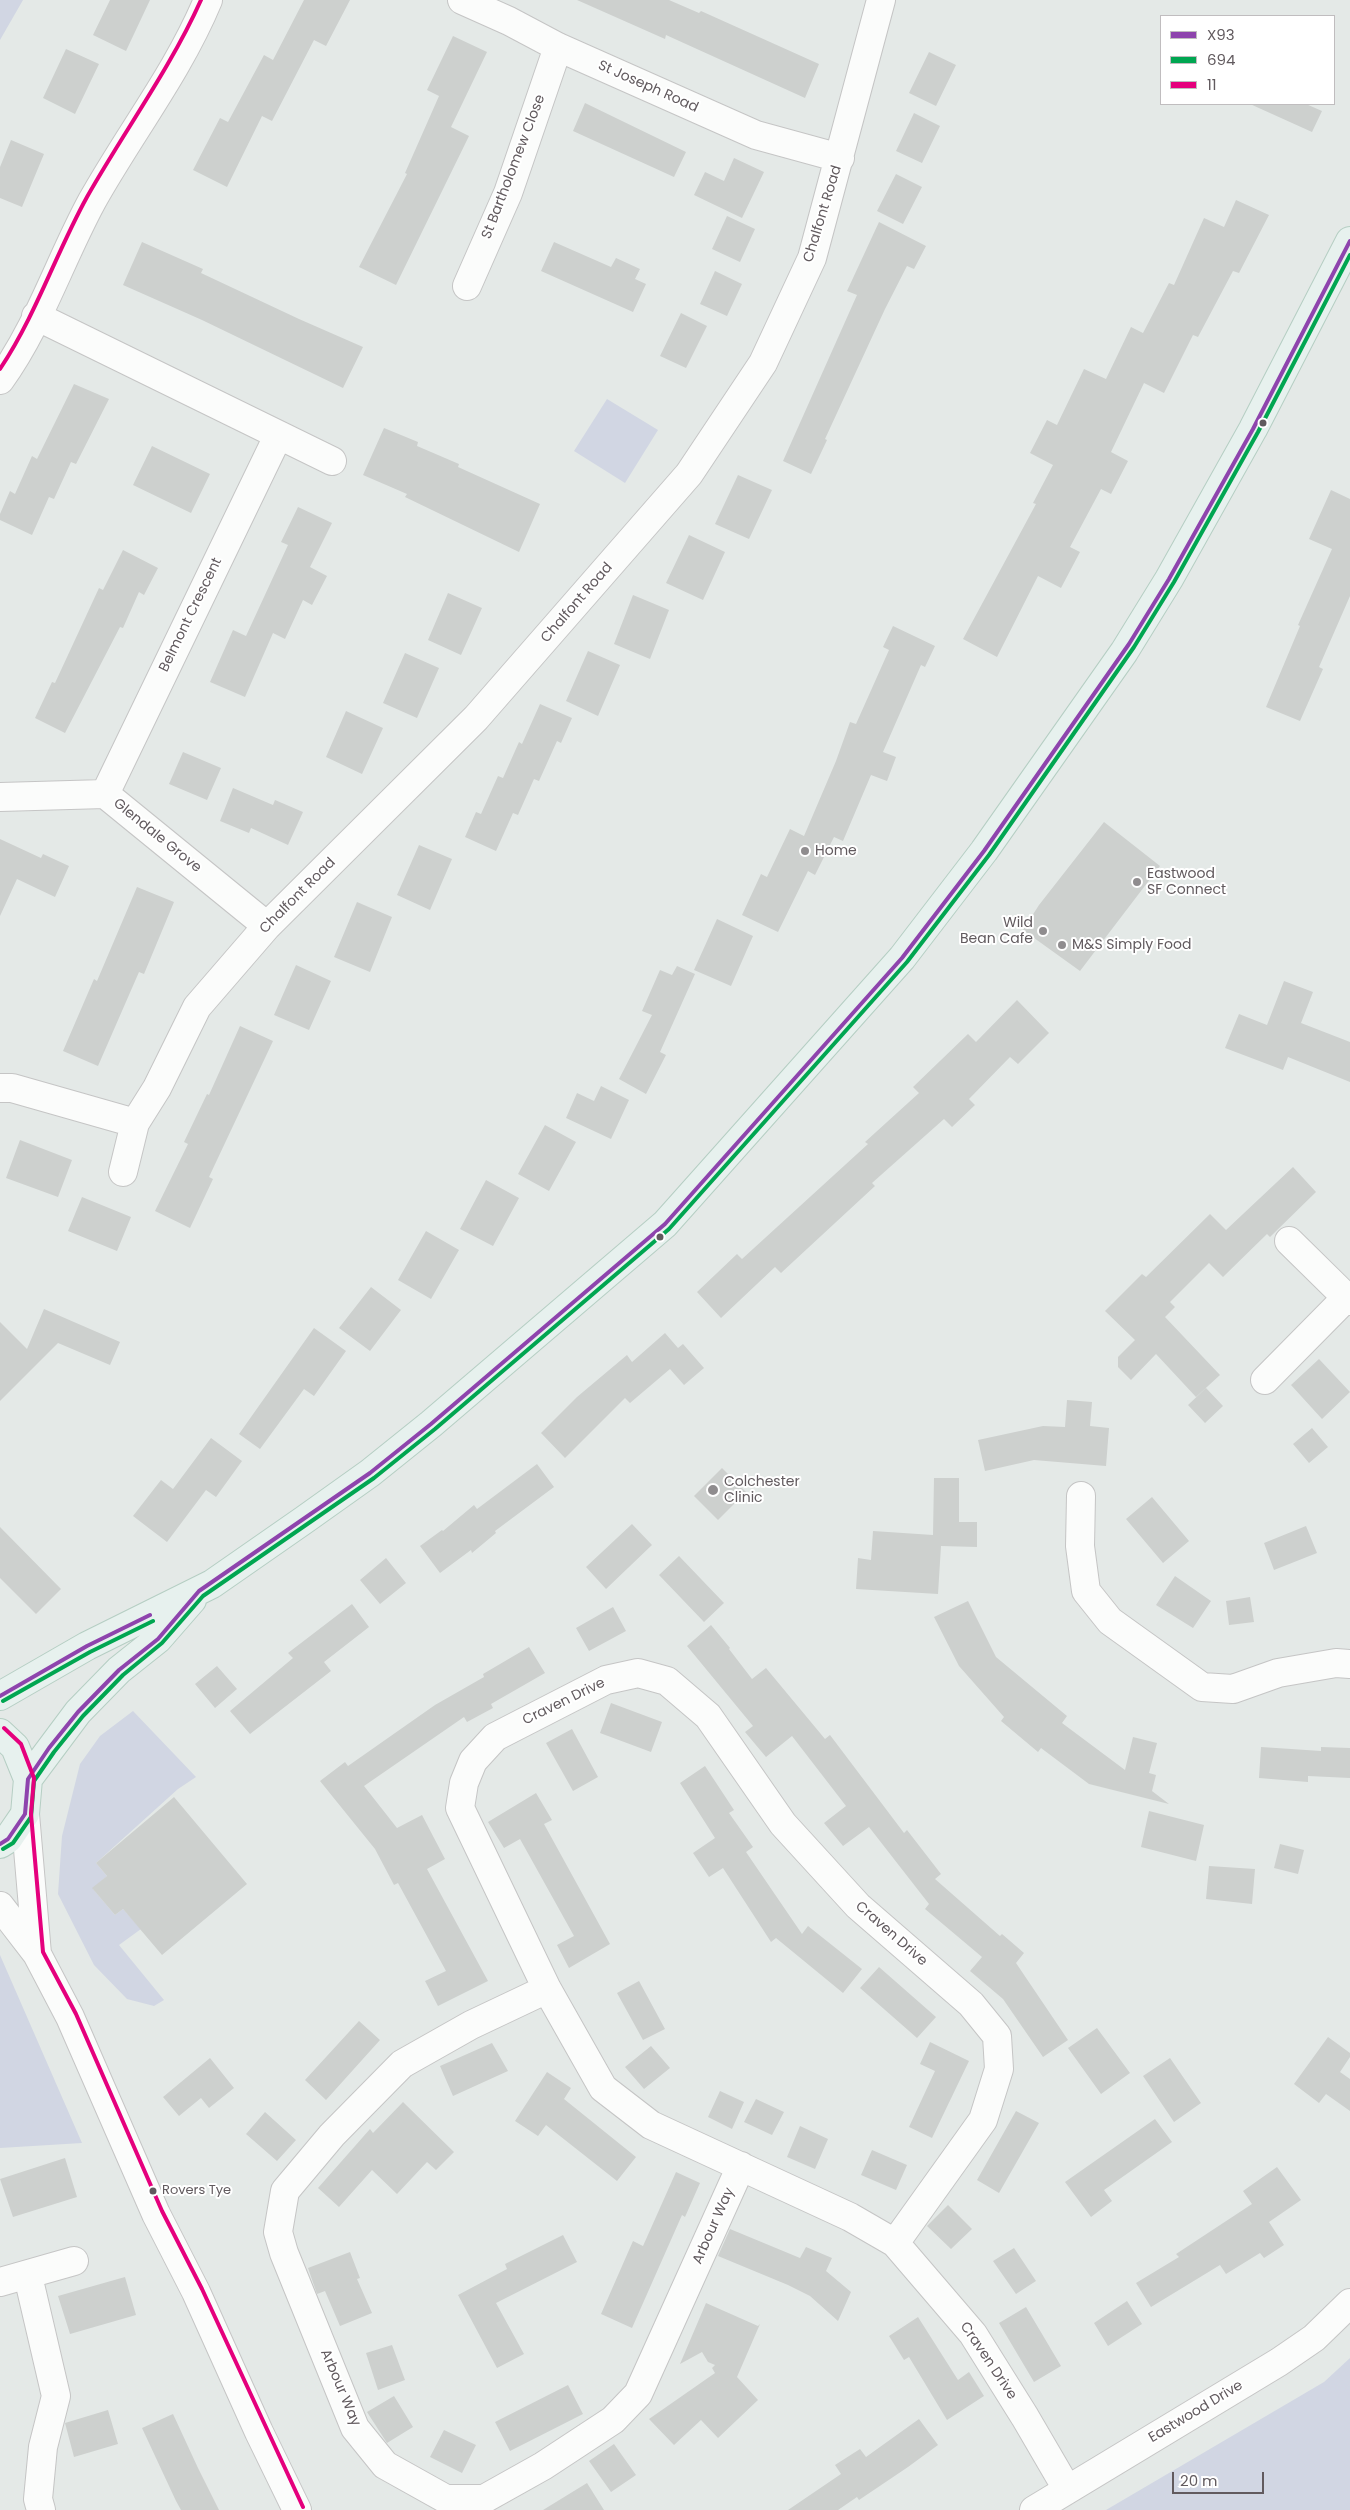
<!DOCTYPE html>
<style>
body{margin:0}
#map{position:relative;width:1350px;height:2510px;overflow:hidden;background:#e4e9e7;font-family:Poppins,sans-serif}
canvas{display:block}
.legend{position:absolute;left:1160px;top:15px;width:175px;height:90px;box-sizing:border-box;background:#fff;border:1px solid #c0bdbf;margin:0;padding:6px 9px;list-style:none;font-size:15px;color:#615a5e}
.legend li{display:flex;align-items:center;gap:10px;height:25px}
.legend b{width:25px;border:1px solid #c0bdbf}
.scale{position:absolute;left:1172px;top:2472px;width:92px;height:22px;box-sizing:border-box;border:2px solid #615a5e;border-top:0;padding-left:6px;font-size:15px;line-height:18px;white-space:nowrap;color:#615a5e;-webkit-text-stroke:4px #fff;paint-order:stroke}
</style>
<div id="map">
<canvas width="1350" height="2510"></canvas>
<ul class="legend">
<li><b style="height:6px;background:#8e44ad"></b>X93</li>
<li><b style="height:6px;background:#00a651"></b>694</li>
<li><b style="height:6px;background:#e5007d"></b>11</li>
</ul>
<div class="scale">20 m</div>
</div>
<script>
const g = document.querySelector('canvas').getContext('2d');
g.lineJoin = 'round';
function fill(path, color) {
  g.fillStyle = color;
  g.fill(path, 'evenodd');
}
function strokePath(path, color, width, dash) {
  g.strokeStyle = color;
  g.lineWidth = width;
  g.lineCap = dash ? 'butt' : 'round';
  g.setLineDash(dash || []);
  g.stroke(path);
}
function label(font, color, halo, rows, align = 'center') {
  g.font = font + ' Poppins,sans-serif';
  g.lineWidth = 4;
  g.setLineDash([]);
  g.textBaseline = 'middle';
  g.strokeStyle = halo;
  g.fillStyle = color;
  for (const [text, x, y, turn = 0] of rows) {
    g.save();
    g.translate(x, y);
    g.rotate((+turn || 0) * Math.PI / 180);
    g.textAlign = isNaN(turn) ? turn : align;
    if (halo) g.strokeText(text, 0, 0);
    g.fillText(text, 0, 0);
    g.restore();
  }
}
const green = new Path2D(`
 M 0,0 L 23,0 L 0,40 Z
 M 607,399 L 658,430 L 625,483 L 574,451 Z
 M 133,1711 L 196,1777 L 178,1789 L 96,1863 L 107,1876 L 93,1889 L 115,1915 L 123,1909 L 141,1929 L 119,1945 L 164,2000 L 154,2006 L 127,1999 L 94,1965 L 58,1894 L 62,1836 L 80,1764 L 100,1736 Z
 M 0,1955 L 82,2143 L 0,2148 Z
 M 1350,2358 L 1350,2510 L 1106,2510 L 1324,2382 Z`);
const building = new Path2D(`
 M 110,0 L 150,0 L 126,51 L 93,35 Z
 M 304,0 L 350,0 L 326,46 L 314,40 L 272,121 L 262,116 L 227,187 L 193,170 L 220,118 L 228,122 L 264,55 L 273,60 Z
 M 577,0 L 669,0 L 699,13 L 701,11 L 819,64 L 805,98 L 666,35 L 665,39 Z
 M 453,36 L 487,52 L 451,127 L 469,136 L 396,285 L 359,267 L 407,174 L 405,173 L 439,96 L 427,90 Z
 M 66,49 L 99,64 L 75,114 L 43,98 Z
 M 929,52 L 956,65 L 936,106 L 909,93 Z
 M 585,103 L 686,152 L 674,177 L 573,131 Z
 M 1250,104 L 1306,104 L 1322,111 L 1312,132 Z
 M 914,113 L 940,126 L 922,163 L 896,151 Z
 M 11,140 L 44,154 L 22,207 L 0,198 L 0,167 Z
 M 734,158 L 764,172 L 742,218 L 694,195 L 705,172 L 724,181 Z
 M 896,174 L 922,187 L 903,224 L 877,211 Z
 M 1236,200 L 1269,215 L 1239,273 L 1233,271 L 1198,337 L 1193,335 L 1164,393 L 1144,383 L 1111,452 L 1128,461 L 1111,494 L 1101,489 L 1070,547 L 1080,552 L 1061,588 L 1038,576 L 997,657 L 963,639 L 1036,504 L 1033,503 L 1053,465 L 1030,453 L 1047,420 L 1057,425 L 1084,369 L 1106,379 L 1131,327 L 1143,333 L 1169,283 L 1174,285 L 1204,218 L 1224,227 Z
 M 727,216 L 755,229 L 740,262 L 712,249 Z
 M 879,222 L 926,246 L 914,269 L 907,266 L 885,309 L 825,439 L 827,440 L 811,474 L 783,461 L 857,295 L 847,291 Z
 M 142,242 L 203,269 L 201,273 L 299,319 L 363,347 L 343,388 L 202,320 L 123,285 Z
 M 554,242 L 611,267 L 616,258 L 640,269 L 635,279 L 646,284 L 633,312 L 541,271 Z
 M 715,271 L 742,284 L 727,316 L 700,304 Z
 M 681,313 L 707,326 L 686,368 L 660,356 Z
 M 74,384 L 109,399 L 76,464 L 71,462 L 54,499 L 49,497 L 32,535 L 0,520 L 0,514 L 10,491 L 15,494 L 32,456 L 37,459 Z
 M 384,428 L 418,442 L 417,446 L 459,464 L 458,467 L 540,504 L 519,552 L 405,497 L 407,494 L 363,475 Z
 M 152,446 L 210,474 L 191,513 L 133,485 Z
 M 738,475 L 772,490 L 749,539 L 715,524 Z
 M 1331,490 L 1350,499 L 1350,596 L 1319,667 L 1323,669 L 1300,721 L 1266,707 L 1300,626 L 1298,625 L 1332,549 L 1309,539 Z
 M 298,507 L 332,523 L 310,567 L 327,576 L 312,605 L 303,600 L 285,639 L 273,633 L 245,697 L 210,682 L 233,630 L 246,636 L 288,545 L 281,542 Z
 M 689,535 L 725,552 L 703,600 L 666,583 Z
 M 123,550 L 158,568 L 144,595 L 139,592 L 123,628 L 120,627 L 65,733 L 35,718 L 52,682 L 55,683 L 99,588 L 103,590 Z
 M 448,593 L 482,608 L 461,655 L 428,640 Z
 M 633,595 L 669,610 L 650,659 L 614,644 Z
 M 893,626 L 935,646 L 925,667 L 921,665 L 883,752 L 896,757 L 887,781 L 871,775 L 843,841 L 834,837 L 815,875 L 808,871 L 778,932 L 742,915 L 761,874 L 767,877 L 790,829 L 804,836 L 836,761 L 850,722 L 856,724 L 889,650 L 883,647 Z
 M 588,651 L 620,665 L 598,716 L 566,701 Z
 M 405,653 L 439,668 L 417,718 L 383,703 Z
 M 540,704 L 572,718 L 561,743 L 557,741 L 539,781 L 534,779 L 518,815 L 513,813 L 496,851 L 465,837 L 476,812 L 481,814 L 498,776 L 503,778 L 519,742 L 522,744 Z
 M 346,711 L 383,728 L 362,774 L 326,757 Z
 M 183,752 L 221,768 L 207,800 L 169,784 Z
 M 233,788 L 273,805 L 275,800 L 303,812 L 288,845 L 251,828 L 249,833 L 220,821 Z
 M 1104,822 L 1160,866 L 1080,971 L 1023,930 L 1039,905 Z
 M 0,839 L 41,858 L 43,854 L 69,866 L 55,897 L 17,879 L 0,916 Z
 M 419,845 L 452,859 L 430,910 L 397,895 Z
 M 137,887 L 174,902 L 144,974 L 139,972 L 98,1066 L 63,1051 L 94,979 L 97,981 Z
 M 357,902 L 392,917 L 370,972 L 334,957 Z
 M 717,919 L 753,936 L 731,986 L 694,970 Z
 M 296,965 L 331,981 L 309,1030 L 274,1015 Z
 M 677,966 L 695,974 L 660,1052 L 666,1055 L 646,1094 L 619,1079 L 652,1015 L 642,1011 L 660,970 L 672,975 Z
 M 1284,981 L 1313,992 L 1301,1023 L 1350,1042 L 1350,1082 L 1288,1057 L 1283,1070 L 1225,1048 L 1239,1014 L 1267,1025 Z
 M 1017,1000 L 1049,1033 L 1018,1064 L 1010,1057 L 969,1099 L 975,1105 L 952,1127 L 944,1119 L 872,1183 L 875,1186 L 781,1273 L 775,1267 L 721,1318 L 697,1292 L 737,1254 L 742,1259 L 868,1144 L 865,1142 L 919,1093 L 913,1087 L 968,1034 L 976,1042 Z
 M 240,1026 L 273,1041 L 209,1177 L 213,1179 L 190,1228 L 155,1211 L 188,1144 L 184,1142 L 207,1094 L 209,1095 Z
 M 601,1086 L 629,1100 L 611,1139 L 566,1118 L 577,1093 L 594,1101 Z
 M 545,1125 L 576,1142 L 549,1191 L 518,1174 Z
 M 20,1140 L 72,1160 L 58,1197 L 6,1178 Z
 M 1293,1167 L 1316,1192 L 1270,1237 L 1267,1234 L 1223,1277 L 1209,1263 L 1170,1302 L 1175,1307 L 1165,1317 L 1220,1375 L 1196,1397 L 1156,1354 L 1131,1380 L 1118,1367 L 1118,1357 L 1135,1340 L 1105,1311 L 1142,1274 L 1146,1277 L 1210,1214 L 1226,1230 Z
 M 486,1180 L 519,1198 L 493,1246 L 460,1229 Z
 M 82,1197 L 131,1217 L 117,1251 L 68,1231 Z
 M 426,1231 L 459,1250 L 431,1299 L 398,1280 Z
 M 371,1287 L 401,1310 L 370,1351 L 339,1328 Z
 M 44,1309 L 120,1342 L 110,1365 L 58,1343 L 0,1401 L 0,1322 L 27,1349 Z
 M 314,1328 L 346,1351 L 314,1396 L 304,1389 L 260,1449 L 239,1434 Z
 M 665,1333 L 678,1348 L 683,1344 L 704,1368 L 684,1385 L 670,1369 L 630,1403 L 625,1398 L 565,1458 L 541,1433 L 577,1397 L 627,1355 L 632,1362 Z
 M 1319,1359 L 1350,1392 L 1322,1419 L 1291,1385 Z
 M 1206,1388 L 1223,1406 L 1205,1423 L 1188,1405 Z
 M 1067,1400 L 1092,1402 L 1090,1426 L 1109,1428 L 1106,1466 L 1034,1460 L 985,1471 L 978,1440 L 1043,1426 L 1065,1427 Z
 M 1312,1428 L 1328,1447 L 1309,1463 L 1293,1444 Z
 M 211,1438 L 242,1461 L 216,1497 L 206,1490 L 167,1542 L 133,1516 L 161,1480 L 173,1489 Z
 M 537,1464 L 554,1487 L 495,1531 L 496,1533 L 472,1553 L 471,1550 L 440,1573 L 420,1546 L 442,1530 L 443,1531 L 474,1505 L 477,1509 Z
 M 722,1468 L 746,1492 L 718,1520 L 694,1496 Z
 M 934,1478 L 959,1478 L 959,1522 L 977,1522 L 977,1547 L 941,1546 L 938,1594 L 856,1589 L 858,1558 L 871,1560 L 873,1531 L 933,1535 Z
 M 1152,1497 L 1189,1541 L 1163,1563 L 1126,1519 Z
 M 632,1524 L 652,1545 L 606,1589 L 586,1567 Z
 M 1306,1526 L 1317,1553 L 1274,1570 L 1264,1543 Z
 M 0,1527 L 61,1589 L 36,1614 L 0,1578 Z
 M 679,1556 L 724,1603 L 704,1622 L 659,1575 Z
 M 386,1558 L 406,1583 L 380,1604 L 360,1580 Z
 M 1175,1576 L 1211,1601 L 1193,1628 L 1156,1605 Z
 M 1250,1597 L 1254,1622 L 1229,1625 L 1226,1601 Z
 M 968,1601 L 996,1657 L 1067,1716 L 1062,1723 L 1125,1770 L 1133,1737 L 1157,1743 L 1149,1773 L 1156,1775 L 1152,1791 L 1169,1804 L 1089,1784 L 1041,1748 L 1038,1752 L 1001,1721 L 1004,1717 L 959,1666 L 934,1617 Z
 M 352,1604 L 369,1627 L 324,1662 L 331,1671 L 250,1734 L 230,1711 L 293,1658 L 288,1653 Z
 M 613,1607 L 626,1631 L 589,1651 L 576,1628 Z
 M 711,1625 L 730,1648 L 729,1649 L 752,1679 L 766,1668 L 825,1739 L 830,1735 L 904,1833 L 907,1830 L 941,1874 L 935,1879 L 1000,1936 L 1002,1934 L 1024,1953 L 1016,1963 L 1068,2040 L 1043,2057 L 1003,1999 L 970,1971 L 982,1957 L 925,1909 L 929,1904 L 869,1827 L 843,1846 L 824,1823 L 846,1806 L 792,1736 L 766,1757 L 745,1732 L 753,1726 L 687,1646 Z
 M 529,1647 L 545,1673 L 491,1704 L 493,1708 L 467,1722 L 464,1717 L 364,1786 L 397,1828 L 422,1815 L 445,1859 L 427,1869 L 488,1981 L 438,2006 L 425,1981 L 446,1971 L 398,1883 L 394,1885 L 375,1849 L 320,1781 L 345,1762 L 348,1766 L 435,1705 L 484,1677 L 483,1674 Z
 M 217,1666 L 237,1689 L 215,1708 L 195,1684 Z
 M 611,1703 L 662,1722 L 651,1752 L 600,1733 Z
 M 572,1729 L 598,1777 L 573,1791 L 546,1743 Z
 M 1261,1747 L 1321,1751 L 1321,1747 L 1350,1748 L 1350,1778 L 1308,1776 L 1308,1782 L 1259,1778 Z
 M 705,1766 L 734,1810 L 729,1813 L 753,1847 L 746,1852 L 802,1934 L 808,1926 L 862,1969 L 843,1993 L 776,1938 L 771,1942 L 723,1868 L 709,1877 L 693,1853 L 715,1838 L 680,1783 Z
 M 536,1793 L 552,1820 L 544,1824 L 610,1944 L 569,1968 L 557,1945 L 574,1936 L 520,1839 L 504,1848 L 488,1822 Z
 M 174,1797 L 247,1884 L 162,1955 L 123,1909 L 115,1915 L 92,1888 L 107,1876 L 96,1863 Z
 M 1149,1811 L 1204,1825 L 1196,1861 L 1141,1847 Z
 M 1280,1844 L 1304,1850 L 1298,1874 L 1274,1868 Z
 M 1209,1866 L 1255,1869 L 1252,1904 L 1206,1899 Z
 M 879,1967 L 936,2017 L 917,2038 L 860,1988 Z
 M 639,1981 L 665,2029 L 643,2040 L 617,1993 Z
 M 359,2021 L 380,2040 L 326,2100 L 305,2080 Z
 M 1097,2028 L 1130,2073 L 1101,2094 L 1068,2048 Z
 M 1328,2037 L 1350,2053 L 1350,2057 L 1340,2072 L 1350,2079 L 1350,2111 L 1326,2094 L 1319,2103 L 1294,2084 Z
 M 930,2042 L 969,2061 L 932,2138 L 909,2127 L 935,2071 L 920,2064 Z
 M 492,2043 L 508,2071 L 453,2096 L 440,2066 Z
 M 651,2046 L 670,2068 L 644,2089 L 625,2067 Z
 M 210,2058 L 234,2088 L 209,2108 L 201,2098 L 179,2116 L 163,2097 Z
 M 1170,2058 L 1201,2103 L 1174,2122 L 1143,2076 Z
 M 547,2072 L 571,2088 L 564,2099 L 636,2157 L 617,2181 L 546,2125 L 538,2136 L 515,2121 Z
 M 720,2091 L 744,2102 L 732,2129 L 708,2117 Z
 M 756,2099 L 784,2112 L 772,2135 L 744,2122 Z
 M 403,2102 L 454,2152 L 436,2170 L 427,2162 L 397,2194 L 372,2170 L 339,2207 L 318,2188 L 370,2129 L 373,2133 Z
 M 1016,2111 L 1039,2123 L 999,2193 L 977,2180 Z
 M 265,2112 L 296,2140 L 277,2161 L 246,2134 Z
 M 1155,2119 L 1172,2142 L 1104,2190 L 1112,2201 L 1091,2217 L 1065,2182 Z
 M 800,2126 L 828,2139 L 815,2169 L 787,2157 Z
 M 872,2150 L 907,2165 L 896,2190 L 861,2175 Z
 M 65,2158 L 77,2197 L 13,2217 L 0,2179 Z
 M 1277,2167 L 1301,2200 L 1269,2222 L 1284,2245 L 1264,2258 L 1260,2253 L 1226,2274 L 1220,2265 L 1151,2307 L 1136,2283 L 1179,2257 L 1176,2254 L 1252,2204 L 1243,2191 Z
 M 676,2172 L 700,2183 L 685,2217 L 682,2215 L 632,2328 L 601,2314 L 633,2241 L 643,2246 Z
 M 948,2205 L 972,2229 L 951,2249 L 927,2226 Z
 M 730,2229 L 800,2258 L 806,2247 L 832,2258 L 826,2271 L 851,2292 L 838,2321 L 810,2296 L 788,2285 L 718,2256 Z
 M 563,2235 L 577,2262 L 496,2303 L 524,2354 L 497,2368 L 458,2295 L 507,2269 L 505,2264 Z
 M 1014,2248 L 1036,2281 L 1016,2294 L 993,2261 Z
 M 350,2252 L 360,2278 L 357,2279 L 372,2313 L 340,2326 L 325,2291 L 317,2294 L 308,2268 Z
 M 125,2277 L 136,2315 L 70,2334 L 58,2296 Z
 M 1127,2301 L 1142,2324 L 1108,2346 L 1094,2323 Z
 M 706,2303 L 758,2326 L 760,2324 L 737,2377 L 758,2400 L 718,2438 L 701,2420 L 674,2445 L 649,2419 L 715,2373 L 712,2368 L 715,2365 L 708,2362 L 702,2352 L 680,2364 Z
 M 1026,2307 L 1061,2366 L 1034,2382 L 999,2323 Z
 M 918,2317 L 958,2380 L 969,2372 L 984,2396 L 947,2420 L 909,2357 L 904,2360 L 889,2336 Z
 M 392,2345 L 405,2380 L 378,2390 L 366,2353 Z
 M 568,2385 L 583,2414 L 510,2451 L 495,2422 Z
 M 394,2396 L 413,2427 L 387,2443 L 367,2412 Z
 M 108,2410 L 118,2444 L 74,2457 L 65,2423 Z
 M 173,2414 L 198,2468 L 219,2510 L 181,2510 L 176,2501 L 142,2428 Z
 M 919,2419 L 938,2445 L 908,2467 L 859,2500 L 857,2497 L 838,2510 L 788,2510 L 841,2474 L 835,2465 L 860,2449 L 866,2457 Z
 M 444,2430 L 476,2445 L 462,2473 L 430,2457 Z
 M 614,2444 L 636,2475 L 611,2492 L 589,2461 Z
 M 587,2483 L 604,2510 L 543,2510 Z`);
const minor = new Path2D(`
 M 462,0 L 509,21 L 558,47 L 756,135 L 840,158
 M 467,286 L 508,193 L 558,47
 M 36,316 L 332,461
 M 0,380 C 39,326 60,260 92,201 C 130,133 178,72 208,0
 M 105,794 L 278,436
 M 0,797 L 105,794 L 267,926
 M 0,1088 L 12,1088 L 135,1123
 M 123,1172 L 135,1123 L 157,1088 L 197,1007 L 267,926 L 476,718 L 689,474 L 763,363 L 812,258 L 881,0
 M 1289,1241 L 1350,1301
 M 1265,1380 L 1346,1298
 M 1081,1496 L 1080,1546 L 1086,1591 L 1110,1621 L 1202,1687 L 1233,1689 L 1278,1673 L 1336,1663 L 1350,1664
 M 25,1814 L 37,1954
 M 0,1906 L 37,1954 L 70,2017 L 156,2214 L 196,2292 L 259,2432 L 297,2510
 M 547,1989 L 471,2025 L 402,2064 L 332,2135 L 285,2191 L 278,2232 L 284,2253 L 355,2428 L 385,2465 L 446,2499 L 484,2499 L 543,2466 L 613,2420 L 638,2394 L 741,2166
 M 895,2243 L 983,2120 L 999,2069 L 997,2036 L 971,2004 L 858,1906 L 783,1824 L 708,1716 L 667,1681 L 638,1673 L 606,1680 L 495,1737 L 473,1761 L 464,1783 L 460,1808 L 547,1989 L 603,2088 L 651,2125 L 850,2217 L 895,2243 L 973,2334 L 1025,2417 L 1067,2489
 M 28,2276 L 56,2396 L 43,2447 L 38,2499 L 41,2510
 M 0,2282 L 74,2261
 M 1034,2510 L 1279,2362 L 1314,2338 L 1350,2303`);
const major = new Path2D(`
 M 0,1696 L 87,1646 L 212,1584 L 304,1520 L 370,1473 L 431,1424 L 665,1224 L 902,958 L 984,851 L 1124,652 L 1169,579 L 1253,429 L 1350,241
 M 0,1733 L 15,1747 L 28,1779 L 25,1814 L 8,1839 L 0,1844
 M 28,1779 L 78,1712 L 119,1670 L 158,1639 L 192,1600`);
const bus1 = new Path2D(`
 M 0,1696 L 87,1646 L 150,1615
 M 0,1844 L 8,1839 L 25,1814 L 28,1779 L 49,1748 L 78,1712 L 119,1670 L 158,1639 L 199,1591 L 370,1473 L 431,1424 L 665,1224 L 902,958 L 984,851 L 1129,644 L 1169,579 L 1253,429 L 1350,241`);
const bus2 = new Path2D(`
 M 3,1701 L 90,1652 L 153,1621
 M 3,1849 L 13,1843 L 31,1817 L 34,1781 L 54,1752 L 83,1716 L 123,1675 L 162,1643 L 203,1596 L 374,1478 L 435,1429 L 669,1229 L 907,962 L 989,855 L 1134,647 L 1174,582 L 1258,432 L 1350,255`);
const bus3 = new Path2D(`
 M 0,369 C 36,315 56,253 87,197 C 125,130 170,69 201,0
 M 4,1728 L 21,1744 L 34,1778 L 31,1814 L 43,1952 L 76,2014 L 162,2211 L 202,2289 L 303,2507`);
const markers = [
 [1263,423,4.5,"#615a5e"],
 [805,851,5,"#8f8c8e"],
 [1137,882,5,"#8f8c8e"],
 [1043,931,5,"#8f8c8e"],
 [1062,945,5,"#8f8c8e"],
 [660,1237,4.5,"#615a5e"],
 [713,1490,6,"#8f8c8e"],
 [153,2191,4.5,"#615a5e"]
];
const busNames = [
 ["Rovers Tye",162,2191]
];
const streetNames = [
 ["St Joseph Road",648,87,24],
 ["St Bartholomew Close",514,167,-69],
 ["Chalfont Road",823,214,-73],
 ["Chalfont Road",577,603,-49],
 ["Belmont Crescent",191,615,-64],
 ["Glendale Grove",157,836,39],
 ["Chalfont Road",298,896,-45],
 ["Craven Drive",564,1702,-26],
 ["Craven Drive",891,1934,41],
 ["Arbour Way",714,2226,-66],
 ["Craven Drive",988,2361,56],
 ["Arbour Way",340,2388,67],
 ["Eastwood Drive",1196,2412,-31]
];
const poiNames = [
 ["Home",815,851],
 ["Eastwood",1147,874],
 ["SF Connect",1147,890],
 ["Wild",1033,923,"right"],
 ["Bean Cafe",1033,939,"right"],
 ["M&S Simply Food",1072,945],
 ["Colchester",724,1482],
 ["Clinic",724,1498]
];
fill(green, '#d1d6e3');
fill(building, '#cdd0ce');
strokePath(minor, '#c5c5c5', 30);
strokePath(major, '#b5cec3', 30);
strokePath(minor, '#fbfcfb', 28);
strokePath(major, '#e7f1ee', 28);
strokePath(bus1, '#8e44ad', 4);
strokePath(bus2, '#00a651', 4);
strokePath(bus3, '#e5007d', 4);
for (const [x, y, r, color] of markers) {
  const dot = new Path2D();
  dot.arc(x, y, r, 0, 2 * Math.PI);
  g.fillStyle = color;
  g.fill(dot);
  strokePath(dot, '#fff', 2);
}
label('13px', '#615a5e', '#fff', busNames, 'left');
label('14px', '#615a5e', '#fff', streetNames);
label('14px', '#615a5e', '#fff', poiNames, 'left');
</script>
